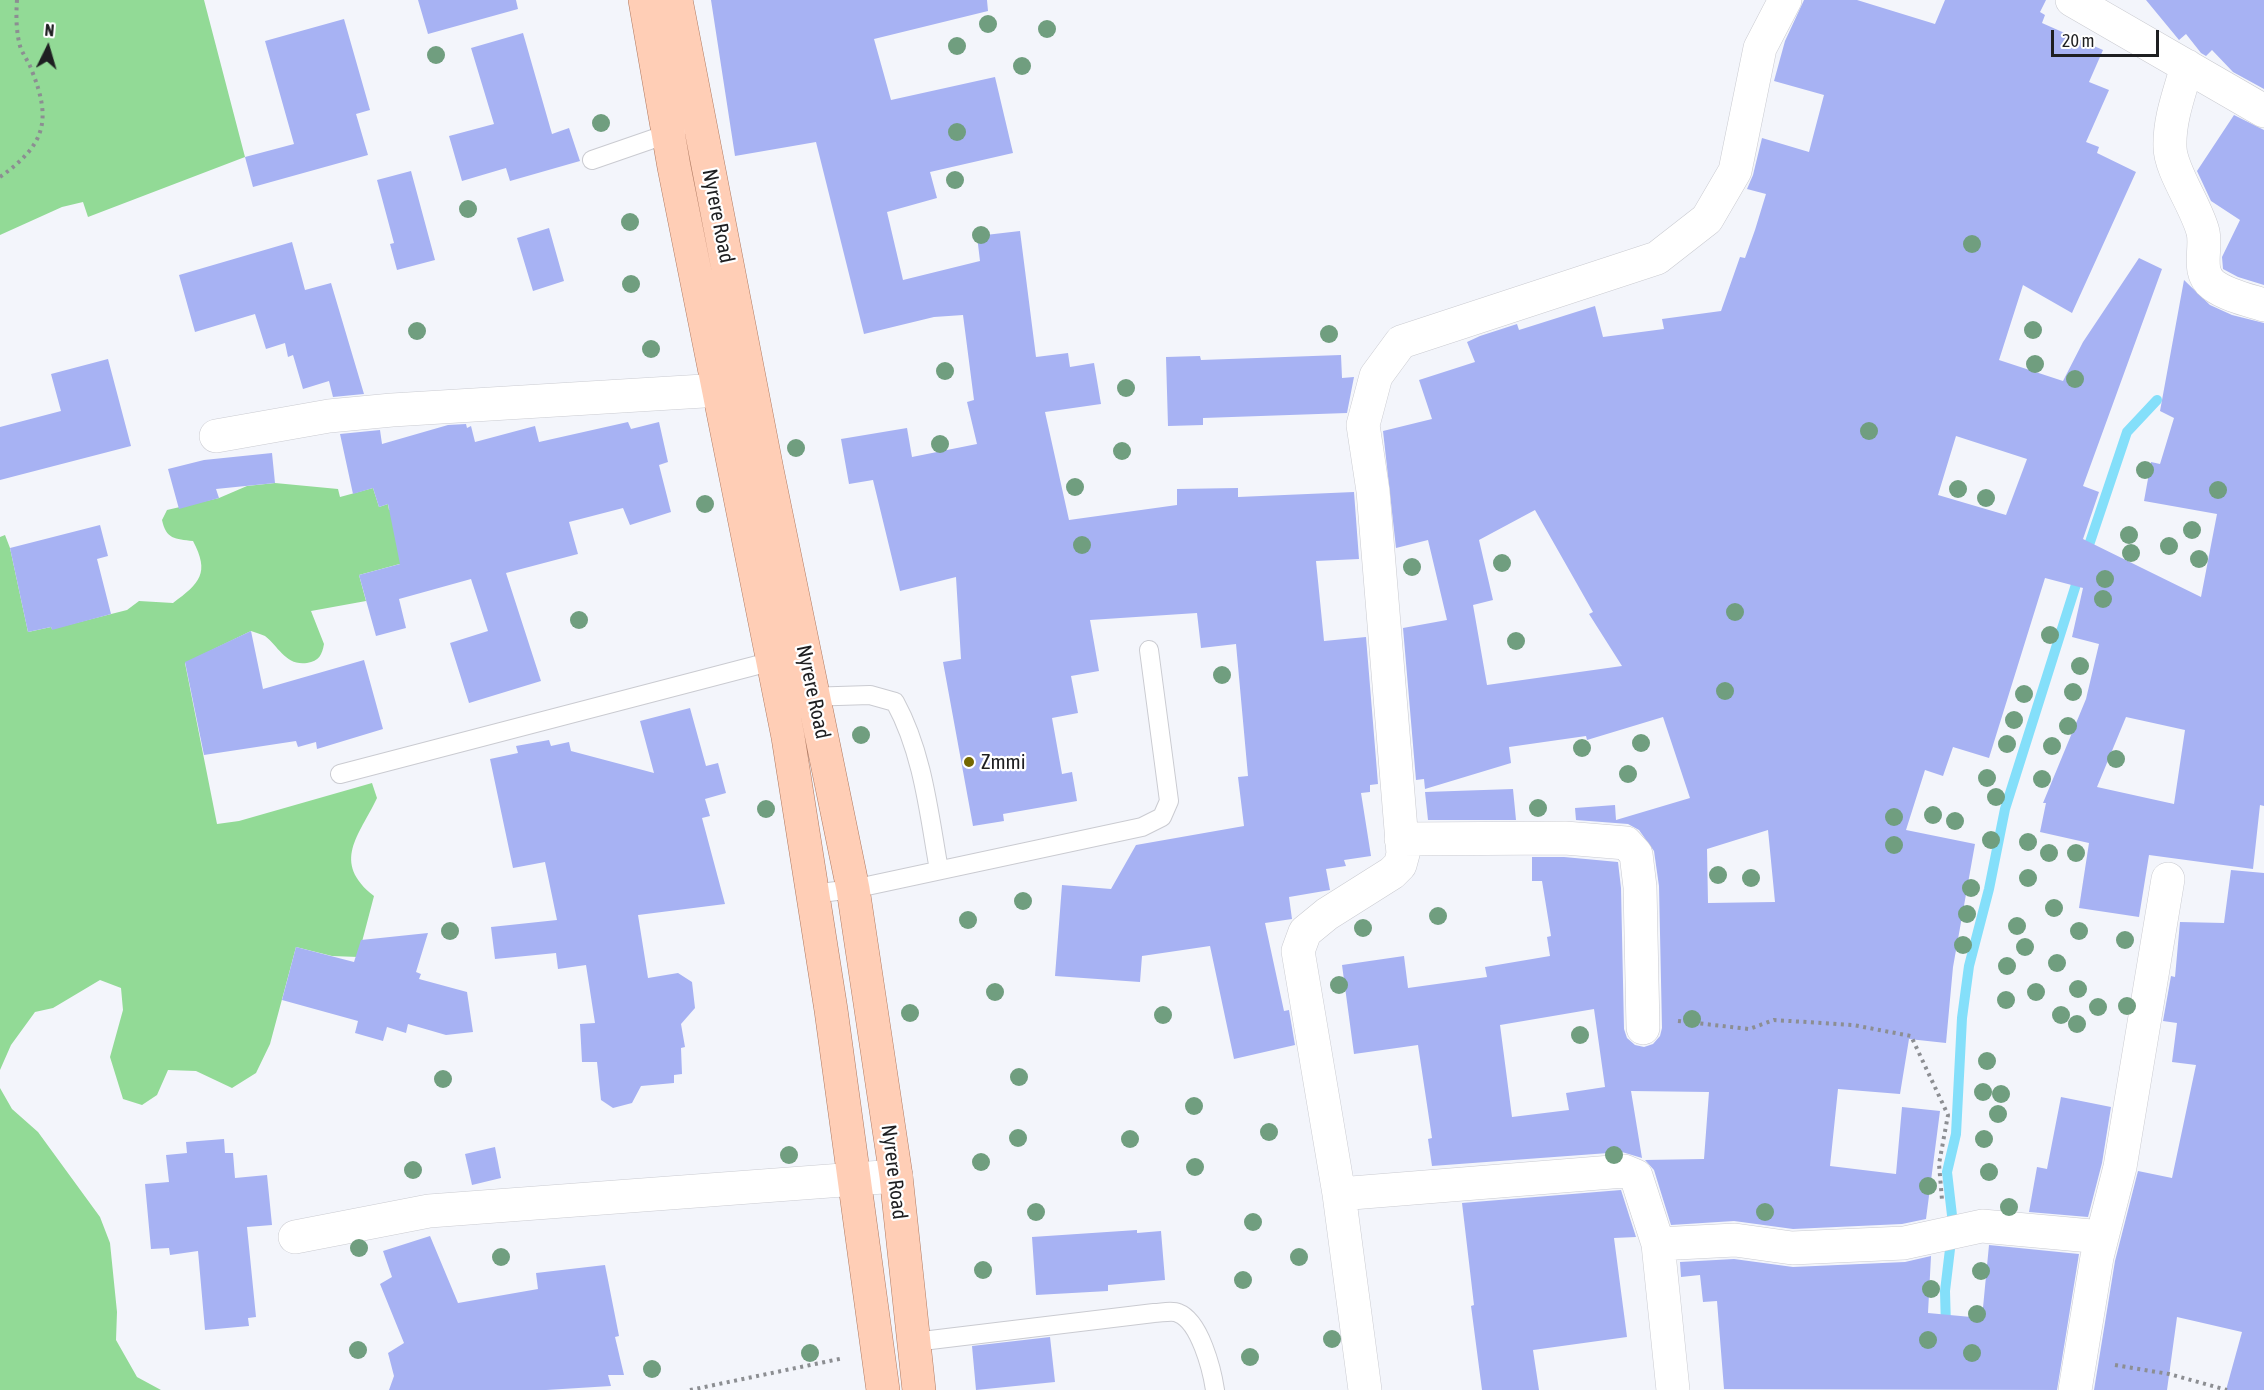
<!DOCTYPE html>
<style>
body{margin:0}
#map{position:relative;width:2264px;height:1390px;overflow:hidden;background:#f3f5fb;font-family:"Asap Condensed",sans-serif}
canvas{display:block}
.north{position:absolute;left:18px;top:18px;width:60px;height:60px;-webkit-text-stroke:4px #fff;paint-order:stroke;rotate:5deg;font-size:16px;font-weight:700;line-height:24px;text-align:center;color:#1e1f21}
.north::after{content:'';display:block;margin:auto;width:21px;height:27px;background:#1e1f21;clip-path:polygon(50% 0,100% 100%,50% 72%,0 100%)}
.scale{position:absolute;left:2051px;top:30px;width:108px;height:27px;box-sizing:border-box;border:3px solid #1e1f21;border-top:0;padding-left:8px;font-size:18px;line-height:21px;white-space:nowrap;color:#1e1f21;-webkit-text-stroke:4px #fff;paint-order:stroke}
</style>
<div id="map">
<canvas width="2264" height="1390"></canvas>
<div class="north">N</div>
<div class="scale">20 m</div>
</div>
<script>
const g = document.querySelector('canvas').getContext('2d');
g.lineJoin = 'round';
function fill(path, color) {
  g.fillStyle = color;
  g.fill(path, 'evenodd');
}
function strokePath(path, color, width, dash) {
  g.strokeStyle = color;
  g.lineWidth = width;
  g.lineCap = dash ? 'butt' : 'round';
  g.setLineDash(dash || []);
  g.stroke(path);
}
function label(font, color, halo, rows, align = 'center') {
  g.font = font + ' "Asap Condensed",sans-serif';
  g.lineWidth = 4.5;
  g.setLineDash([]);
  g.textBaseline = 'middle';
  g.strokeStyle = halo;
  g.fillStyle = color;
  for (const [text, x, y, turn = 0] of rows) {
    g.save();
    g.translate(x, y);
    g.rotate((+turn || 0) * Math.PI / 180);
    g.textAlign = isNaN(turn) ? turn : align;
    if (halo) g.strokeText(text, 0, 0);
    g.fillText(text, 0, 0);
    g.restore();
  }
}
const forest = new Path2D(`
 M 0,0 L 204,0 L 245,157 L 88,217 L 83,202 L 62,207 L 0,235 Z
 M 275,483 L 338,489 L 340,497 L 373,488 L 379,507 L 388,504 L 389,510 L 405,506 L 418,559 L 359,575 L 366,601 L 311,611 L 324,644 C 322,655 319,661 307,663 C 286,666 279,647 265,636 C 261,634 256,633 251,631 L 185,663 L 217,824 L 239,821 L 372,783 L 377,798 C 359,836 331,862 374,896 L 358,957 L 332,956 L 296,947 L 270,1044 L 256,1073 L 232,1088 L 196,1071 L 168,1070 L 157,1095 L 142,1105 L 123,1099 L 110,1057 L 123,1010 L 121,988 L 100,980 L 53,1008 L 35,1012 L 11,1045 L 0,1070 L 0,537 L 5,535 L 10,548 L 28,632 L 51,627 L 52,629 L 127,610 L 139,601 L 173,603 C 200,583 210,573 193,541 C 175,539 166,539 162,520 L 167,510 L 219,498 L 247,486 Z
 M 0,1088 L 12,1109 L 38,1132 L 100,1217 L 110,1243 L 117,1312 L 116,1340 L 137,1377 L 161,1390 L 0,1390 Z`);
const stream = new Path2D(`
 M 2086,554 L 2127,432 L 2157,400
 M 1946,1327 L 1945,1291 L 1953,1224 L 1947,1172 L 1956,1134 L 1962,1018 L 1969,966 L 1989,889 L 2005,809 L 2079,575`);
const building = new Path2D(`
 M 418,0 L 516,0 L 518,9 L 428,34 Z
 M 711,0 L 987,0 L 988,11 L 874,39 L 891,100 L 995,77 L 1013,153 L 930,172 L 937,198 L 887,212 L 903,280 L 980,261 L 977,236 L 1020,231 L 1036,357 L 1068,353 L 1070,367 L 1094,363 L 1101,404 L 1045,412 L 1069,520 L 1177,505 L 1177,489 L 1238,488 L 1238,497 L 1354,492 L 1359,559 L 1316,561 L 1324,641 L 1366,637 L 1378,784 L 1370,785 L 1370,792 L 1361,793 L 1371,856 L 1344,860 L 1346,866 L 1326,869 L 1330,890 L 1289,897 L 1292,919 L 1265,923 L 1284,1011 L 1289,1010 L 1295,1045 L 1234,1059 L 1210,946 L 1142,956 L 1140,982 L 1055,976 L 1062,885 L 1111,889 L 1136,845 L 1244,826 L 1238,777 L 1248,776 L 1236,644 L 1201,648 L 1197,613 L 1090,620 L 1099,671 L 1071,676 L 1078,713 L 1052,718 L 1062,774 L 1072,772 L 1077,801 L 1003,814 L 1004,821 L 973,826 L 943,662 L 961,659 L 956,577 L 900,591 L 873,480 L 849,484 L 841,439 L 907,428 L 912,457 L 977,444 L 967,402 L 974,400 L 963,315 L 934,317 L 864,334 L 816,142 L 735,156 Z
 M 1804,0 L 1857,0 L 1935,24 L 1945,0 L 2046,0 L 2040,12 L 2045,15 L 2042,23 L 2103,50 L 2089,82 L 2109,90 L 2086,142 L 2099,147 L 2097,153 L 2136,172 L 2072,313 L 2023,285 L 1999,360 L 2063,381 L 2083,342 L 2139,258 L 2162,269 L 2083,486 L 2099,492 L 2083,539 L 2201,597 L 2217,514 L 2144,501 L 2151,462 L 2160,464 L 2174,418 L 2160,411 L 2184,280 L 2210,305 L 2232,315 L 2264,323 L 2264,806 L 2260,805 L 2253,869 L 2149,855 L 2139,917 L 2079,908 L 2089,843 L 2040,832 L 2046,803 L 2043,803 L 2086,699 L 2099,644 L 2072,637 L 2083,588 L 2045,578 L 1989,758 L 1953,747 L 1943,776 L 1925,770 L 1906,830 L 1975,844 L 1953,967 L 1946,1043 L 1909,1039 L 1900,1094 L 1838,1089 L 1830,1166 L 1896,1174 L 1902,1107 L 1940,1111 L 1926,1219 L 1902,1224 L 1793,1229 L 1734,1221 L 1671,1225 L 1654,1170 L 1645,1160 L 1704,1159 L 1709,1092 L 1631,1091 L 1642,1158 L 1622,1152 L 1432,1166 L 1428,1139 L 1432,1138 L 1418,1045 L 1354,1054 L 1342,965 L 1404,956 L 1408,988 L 1487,977 L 1485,967 L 1550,956 L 1547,937 L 1551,936 L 1542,881 L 1532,881 L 1532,857 L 1564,857 L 1618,862 L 1621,888 L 1624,1029 L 1627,1038 L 1635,1045 L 1644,1047 L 1653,1044 L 1660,1036 L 1662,1028 L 1659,886 L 1654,851 L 1639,830 L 1628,824 L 1576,820 L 1575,808 L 1615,805 L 1616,820 L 1690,798 L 1663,717 L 1587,740 L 1586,736 L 1509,747 L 1511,763 L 1425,789 L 1424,779 L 1416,780 L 1403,628 L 1447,620 L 1428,540 L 1396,548 L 1383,431 L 1432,419 L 1419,380 L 1475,362 L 1467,342 L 1480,336 L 1517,324 L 1519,330 L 1595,306 L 1603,337 L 1664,329 L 1662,319 L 1721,311 L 1740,257 L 1745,258 L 1755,230 L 1766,194 L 1747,189 L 1753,175 L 1762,138 L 1809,152 L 1824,95 L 1774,81 L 1785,41 ZM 1956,436 L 2027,459 L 2006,515 L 1938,495 ZM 1535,510 L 1593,612 L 1589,614 L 1622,666 L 1487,685 L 1473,605 L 1493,600 L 1479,540 ZM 2126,717 L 2185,730 L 2174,804 L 2097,787 ZM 1768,830 L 1775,902 L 1708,903 L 1707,849 ZM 1594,1009 L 1605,1087 L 1566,1093 L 1569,1110 L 1512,1117 L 1500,1025 Z
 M 2146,0 L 2264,0 L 2264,89 L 2233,72 L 2212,50 L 2206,56 L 2201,53 L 2186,34 L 2179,40 Z
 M 344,19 L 370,110 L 356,114 L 368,155 L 253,187 L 245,157 L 294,144 L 265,41 Z
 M 523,33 L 552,134 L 569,128 L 580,161 L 510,181 L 506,168 L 462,181 L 449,136 L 494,124 L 471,48 Z
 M 2234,115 L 2264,130 L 2264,285 L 2238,277 L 2223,269 L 2222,257 L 2240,220 L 2211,201 L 2197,171 Z
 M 411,171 L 435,260 L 397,270 L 390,244 L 394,243 L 377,180 Z
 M 549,228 L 564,281 L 533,291 L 517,238 Z
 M 292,242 L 305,290 L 331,283 L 364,394 L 333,397 L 329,381 L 303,389 L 293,355 L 288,357 L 285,343 L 266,349 L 255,314 L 195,332 L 179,275 Z
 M 1341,355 L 1342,378 L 1354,377 L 1347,413 L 1203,418 L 1203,425 L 1168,426 L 1166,357 L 1200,356 L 1201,360 Z
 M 108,359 L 131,446 L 0,480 L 0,427 L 61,411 L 51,374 Z
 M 628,422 L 631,429 L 659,422 L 668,462 L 659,465 L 671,512 L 630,525 L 623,508 L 569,522 L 578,554 L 506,573 L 541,681 L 469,703 L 450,643 L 488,631 L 471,579 L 399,599 L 406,628 L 376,636 L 359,575 L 400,564 L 388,504 L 379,507 L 373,488 L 353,494 L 340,434 L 380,430 L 382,444 L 448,425 L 466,424 L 467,428 L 471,426 L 475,442 L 535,426 L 539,442 Z
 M 272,453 L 275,483 L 216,489 L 219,498 L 179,509 L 168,469 L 204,460 Z
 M 100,525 L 108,556 L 97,559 L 111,614 L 52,630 L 51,627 L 28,632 L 10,548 Z
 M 251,631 L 263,689 L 364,660 L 383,729 L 317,749 L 316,742 L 298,747 L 296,741 L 204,755 L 185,662 Z
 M 690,708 L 706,766 L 718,763 L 726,793 L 705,799 L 710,816 L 702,818 L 725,904 L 638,915 L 648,978 L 678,973 L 692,982 L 695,1008 L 681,1024 L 685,1047 L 681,1048 L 682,1074 L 674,1075 L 674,1083 L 641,1086 L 632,1103 L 613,1108 L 601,1100 L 597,1062 L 582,1062 L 580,1024 L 595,1023 L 586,965 L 558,969 L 556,953 L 495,959 L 491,927 L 557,920 L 545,862 L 513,868 L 490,759 L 518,753 L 516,746 L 549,740 L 551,746 L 569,742 L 571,751 L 654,773 L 640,721 Z
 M 1513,789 L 1516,820 L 1428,820 L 1425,792 Z
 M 2231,870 L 2264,873 L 2264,1390 L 2226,1390 L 2242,1332 L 2177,1317 L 2167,1390 L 2094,1390 L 2115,1261 L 2138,1171 L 2172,1178 L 2196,1065 L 2172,1062 L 2177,1023 L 2163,1021 L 2171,976 L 2175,977 L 2180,922 L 2224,923 Z
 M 428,933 L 416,972 L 421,974 L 419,979 L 467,992 L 473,1032 L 446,1035 L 408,1024 L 406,1033 L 387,1027 L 383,1041 L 355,1033 L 358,1021 L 282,1000 L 296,947 L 354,962 L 361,940 Z
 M 2061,1097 L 2111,1107 L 2102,1163 L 2088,1217 L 2029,1212 L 2037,1167 L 2047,1169 Z
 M 224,1139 L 225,1153 L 233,1153 L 235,1178 L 267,1175 L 272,1225 L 247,1227 L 256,1317 L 248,1318 L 249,1326 L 205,1330 L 198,1251 L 170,1255 L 169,1248 L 151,1249 L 145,1184 L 169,1182 L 166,1155 L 187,1153 L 186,1142 Z
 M 495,1147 L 501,1178 L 472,1185 L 465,1154 Z
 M 1621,1190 L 1636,1237 L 1614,1238 L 1627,1337 L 1533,1350 L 1539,1390 L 1482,1390 L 1471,1306 L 1474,1305 L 1462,1203 Z
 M 1137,1230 L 1137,1233 L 1161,1231 L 1165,1280 L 1108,1285 L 1108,1291 L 1036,1295 L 1032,1237 Z
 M 430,1236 L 458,1303 L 538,1289 L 536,1273 L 605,1265 L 619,1336 L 615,1337 L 624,1375 L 608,1375 L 611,1386 L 546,1390 L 389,1390 L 394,1376 L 388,1353 L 404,1343 L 380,1284 L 392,1277 L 383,1251 Z
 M 1989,1245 L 2079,1254 L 2057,1390 L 1724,1389 L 1717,1301 L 1703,1302 L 1700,1275 L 1681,1277 L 1680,1262 L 1734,1259 L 1793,1267 L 1905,1262 L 1931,1256 L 1928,1313 L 1982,1318 Z
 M 1050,1337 L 1055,1382 L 976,1390 L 972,1346 Z`);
const path = new Path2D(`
 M 0,177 C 45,145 52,121 32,71 C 29,62 23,55 20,46 C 16,31 16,15 17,0
 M 1678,1021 L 1749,1029 L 1774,1020 L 1853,1025 L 1911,1036 L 1948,1115 L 1939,1164 L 1942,1200
 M 2115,1365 L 2169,1374 L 2227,1390
 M 690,1390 L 844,1358`);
const lane = new Path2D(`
 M 592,160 L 676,131
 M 806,697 L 870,695 L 895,702 C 923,753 929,814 939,870
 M 340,774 L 773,661
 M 812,894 L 853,889 L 1142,827 L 1162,817 L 1169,801 L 1149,650
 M 914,1342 L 1154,1313 C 1161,1313 1172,1310 1178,1313 C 1200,1321 1212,1370 1215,1390`);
const street = new Path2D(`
 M 2072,0 L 2264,111
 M 2187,66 C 2180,92 2169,119 2170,147 C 2170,170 2197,207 2203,232 C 2207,249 2196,272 2213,285 C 2226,295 2248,300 2264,305
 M 216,436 L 329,416 L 392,410 L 720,390 L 746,385
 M 1401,839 L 1565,838 L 1626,843 L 1636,854 L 1640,887 L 1643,1028
 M 1339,1194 L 1624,1171 L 1636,1176 L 1658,1244
 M 295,1237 L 429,1211 L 896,1176
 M 1365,1390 L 1339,1194 L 1298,951 L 1305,932 L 1327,914 L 1392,873 L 1400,865 L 1403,854 L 1373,491 L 1363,425 L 1376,376 L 1401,342 L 1657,258 L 1707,219 L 1735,171 L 1760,48 L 1785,0
 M 1673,1390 L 1658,1244 L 1735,1240 L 1792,1248 L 1904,1243 L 1982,1226 L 2102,1237
 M 2075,1390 L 2097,1257 L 2120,1167 L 2168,879`);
const primary = new Path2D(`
 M 645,0 L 674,167 L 788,737 L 831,1010 L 883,1390
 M 676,0 L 767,470 L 853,889 L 896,1176 L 919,1390`);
const trees = [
 [988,24],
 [1047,29],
 [957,46],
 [436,55],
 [1022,66],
 [601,123],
 [957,132],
 [955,180],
 [468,209],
 [630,222],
 [981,235],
 [1972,244],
 [631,284],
 [2033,330],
 [417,331],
 [1329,334],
 [651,349],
 [2035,364],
 [945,371],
 [2075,379],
 [1126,388],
 [1869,431],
 [940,444],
 [796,448],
 [1122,451],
 [2145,470],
 [1075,487],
 [1958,489],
 [2218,490],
 [1986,498],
 [705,504],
 [2192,530],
 [2129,535],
 [1082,545],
 [2169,546],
 [2131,553],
 [2199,559],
 [1502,563],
 [1412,567],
 [2105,579],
 [2103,599],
 [1735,612],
 [579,620],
 [2050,635],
 [1516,641],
 [2080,666],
 [1222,675],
 [1725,691],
 [2073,692],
 [2024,694],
 [2014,720],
 [2068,726],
 [861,735],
 [1641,743],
 [2007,744],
 [2052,746],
 [1582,748],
 [2116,759],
 [1628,774],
 [1987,778],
 [2042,779],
 [1996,797],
 [1538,808],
 [766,809],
 [1933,815],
 [1894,817],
 [1955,821],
 [1991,840],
 [2028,842],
 [1894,845],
 [2049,853],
 [2076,853],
 [1718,875],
 [1751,878],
 [2028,878],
 [1971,888],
 [1023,901],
 [2054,908],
 [1967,914],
 [1438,916],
 [968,920],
 [2017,926],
 [1363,928],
 [450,931],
 [2079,931],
 [2125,940],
 [1963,945],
 [2025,947],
 [2057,963],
 [2007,966],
 [1339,985],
 [2078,989],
 [995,992],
 [2036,992],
 [2006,1000],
 [2127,1006],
 [2098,1007],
 [910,1013],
 [1163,1015],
 [2061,1015],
 [1692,1019],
 [2077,1024],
 [1580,1035],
 [1987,1061],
 [1019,1077],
 [443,1079],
 [1983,1092],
 [2001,1094],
 [1194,1106],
 [1998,1114],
 [1269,1132],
 [1018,1138],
 [1130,1139],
 [1984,1139],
 [789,1155],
 [1614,1155],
 [981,1162],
 [1195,1167],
 [413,1170],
 [1989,1172],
 [1928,1186],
 [2009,1207],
 [1036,1212],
 [1765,1212],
 [1253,1222],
 [359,1248],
 [501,1257],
 [1299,1257],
 [983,1270],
 [1981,1271],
 [1243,1280],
 [1931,1289],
 [1977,1314],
 [1332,1339],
 [1928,1340],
 [358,1350],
 [810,1353],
 [1972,1353],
 [1250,1357],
 [652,1369]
];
const markers = [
 [969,762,6,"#756800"]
];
const streetNames = [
 ["Nyrere Road",718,216,79],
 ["Nyrere Road",813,692,78],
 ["Nyrere Road",894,1172,83]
];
const poiNames = [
 ["Zmmi",981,762]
];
fill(forest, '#92da96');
strokePath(stream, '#84dffa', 10);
fill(building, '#a7b2f3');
strokePath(lane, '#cacbd1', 20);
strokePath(street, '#cacbd1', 34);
strokePath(primary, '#b07b63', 34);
strokePath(path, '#8c8e92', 4, [3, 4.5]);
strokePath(lane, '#fff', 18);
strokePath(street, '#fff', 33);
strokePath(primary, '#ffceb6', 33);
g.fillStyle = '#709e7f';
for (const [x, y] of trees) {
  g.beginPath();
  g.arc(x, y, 9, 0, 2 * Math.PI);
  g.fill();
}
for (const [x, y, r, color] of markers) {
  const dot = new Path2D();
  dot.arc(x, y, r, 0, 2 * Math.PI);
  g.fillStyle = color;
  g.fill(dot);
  strokePath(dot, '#fff', 2);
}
label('21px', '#1e1f21', '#fff', streetNames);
label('21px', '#1e1f21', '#fff', poiNames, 'left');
</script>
